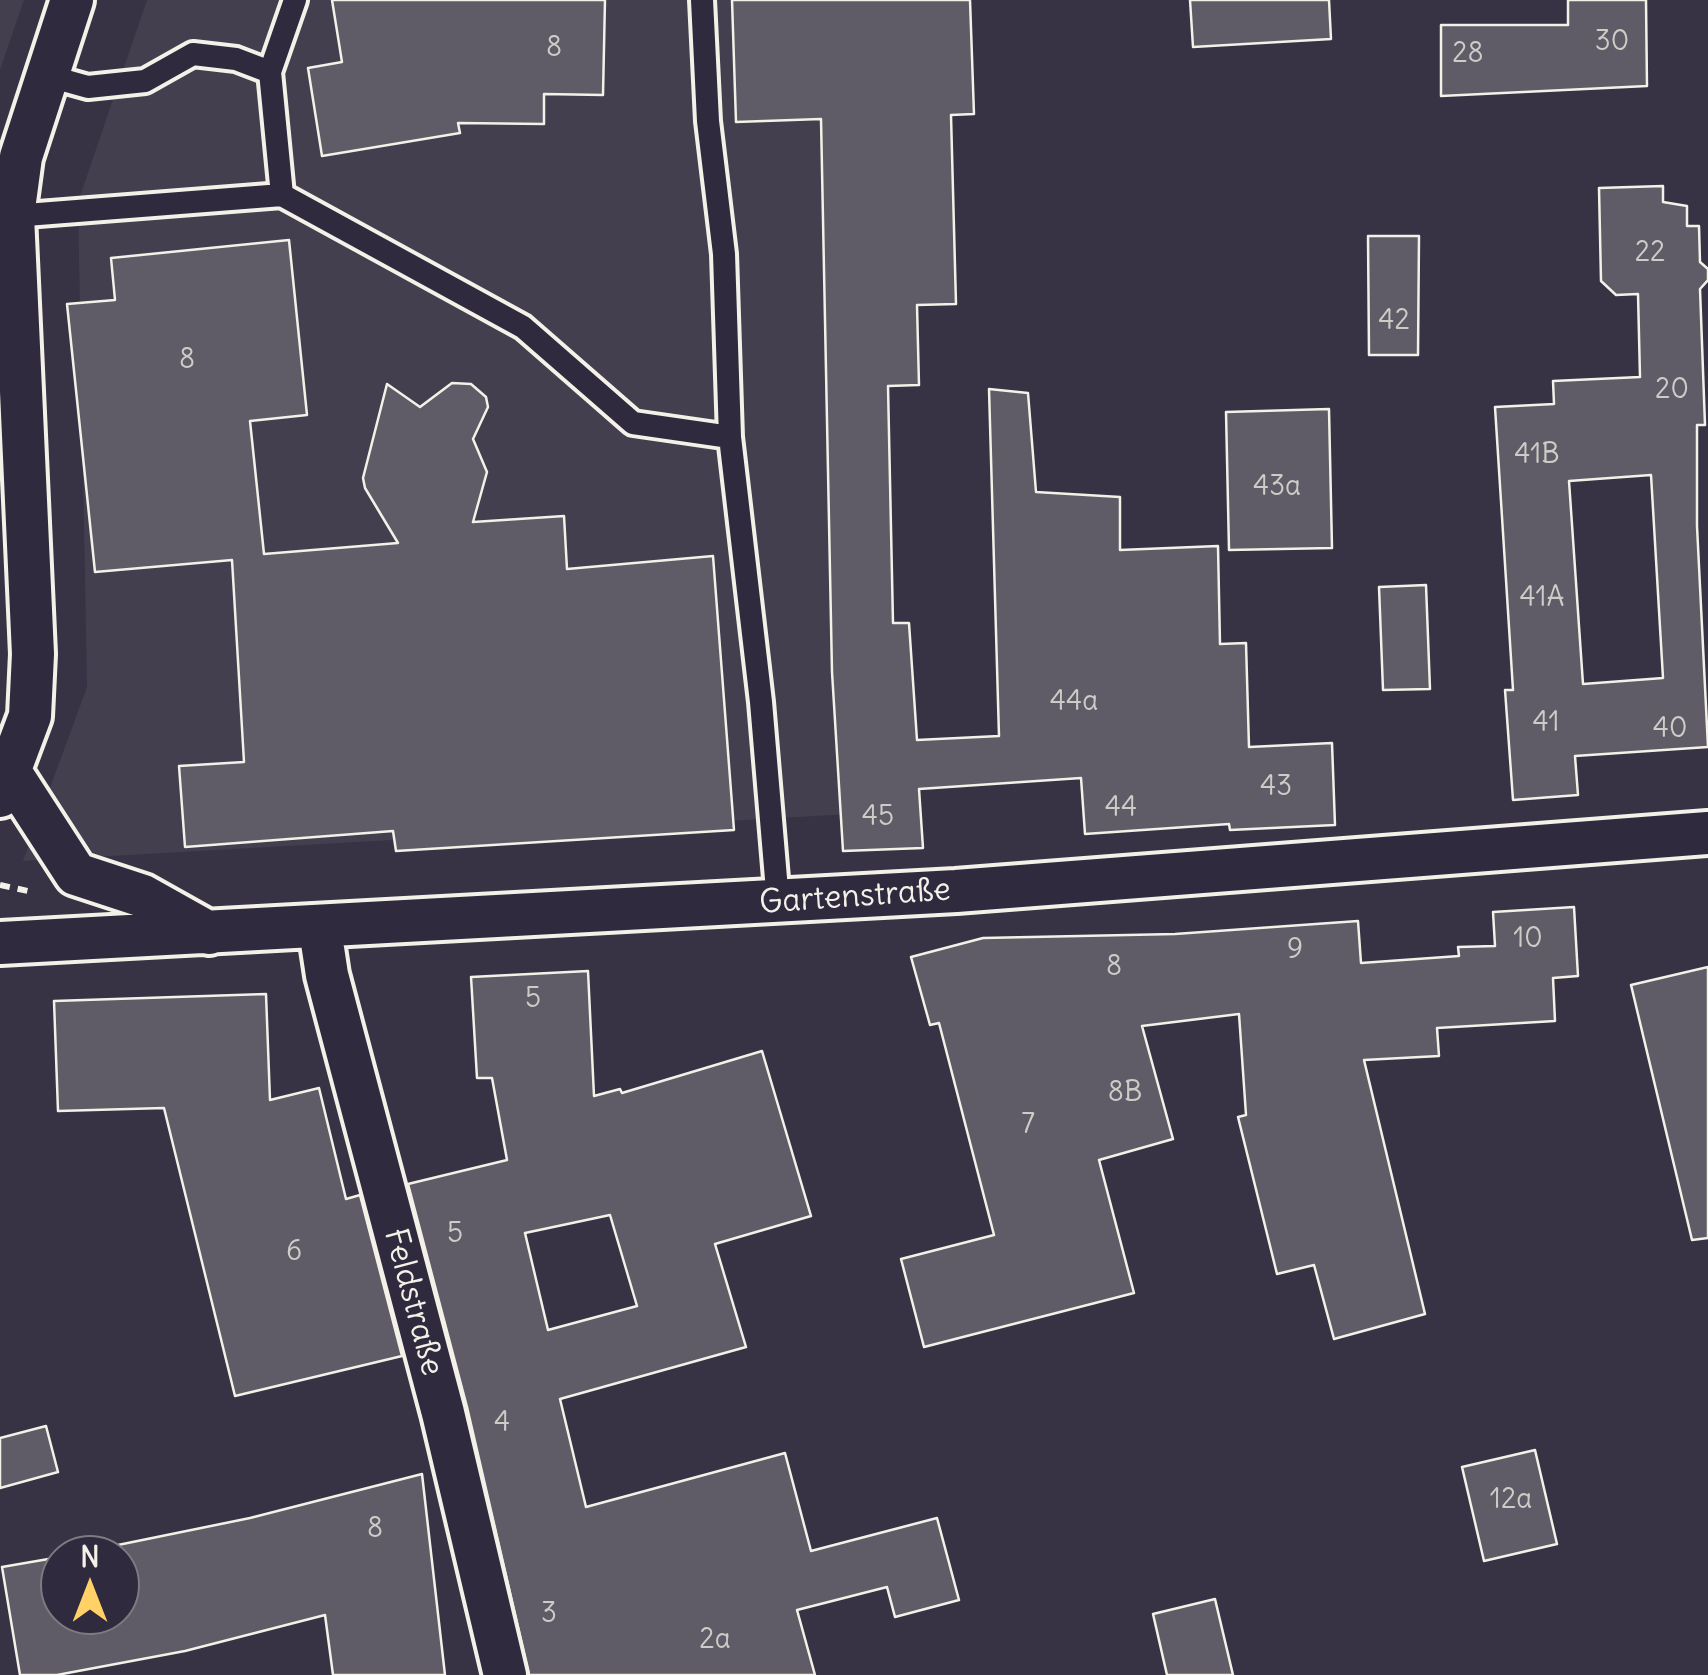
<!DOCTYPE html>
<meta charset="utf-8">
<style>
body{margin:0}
#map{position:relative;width:1708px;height:1675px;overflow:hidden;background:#373244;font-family:Delius,sans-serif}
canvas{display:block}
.north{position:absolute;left:40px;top:1535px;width:100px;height:100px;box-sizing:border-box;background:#2f2a3d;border:2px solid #7e7a81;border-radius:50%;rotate:0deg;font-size:28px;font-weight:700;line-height:40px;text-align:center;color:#f4f1e8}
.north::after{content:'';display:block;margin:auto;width:35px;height:45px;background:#ffd166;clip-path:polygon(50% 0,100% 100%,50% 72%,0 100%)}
</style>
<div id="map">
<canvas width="1708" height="1675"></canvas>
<div class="north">N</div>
</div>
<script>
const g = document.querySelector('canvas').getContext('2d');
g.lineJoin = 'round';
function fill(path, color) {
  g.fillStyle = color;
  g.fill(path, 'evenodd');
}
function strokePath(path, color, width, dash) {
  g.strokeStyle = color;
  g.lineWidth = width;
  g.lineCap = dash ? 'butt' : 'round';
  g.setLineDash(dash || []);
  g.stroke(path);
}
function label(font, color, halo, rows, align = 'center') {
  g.font = font + ' Delius,sans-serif';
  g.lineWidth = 9;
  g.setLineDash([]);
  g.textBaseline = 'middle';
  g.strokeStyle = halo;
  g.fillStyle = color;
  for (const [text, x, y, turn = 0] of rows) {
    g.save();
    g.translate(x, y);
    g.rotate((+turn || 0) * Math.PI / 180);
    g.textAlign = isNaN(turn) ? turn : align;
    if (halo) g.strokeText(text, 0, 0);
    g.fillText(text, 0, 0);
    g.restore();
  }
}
const built = new Path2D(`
 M 0,0 L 24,0 L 0,70 Z
 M 147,0 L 836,0 L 851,814 L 23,861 L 87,687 L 78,202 Z`);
const building = new Path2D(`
 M 332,0 L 605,0 L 603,95 L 544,94 L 544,124 L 458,123 L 460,133 L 322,156 L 308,68 L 342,62 Z
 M 732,0 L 970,0 L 974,114 L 951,115 L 956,304 L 917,305 L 919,385 L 888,386 L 893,623 L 909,623 L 917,740 L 999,736 L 989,389 L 1028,393 L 1036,492 L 1120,497 L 1120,550 L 1218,546 L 1220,644 L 1246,643 L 1249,747 L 1332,743 L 1335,825 L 1230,830 L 1229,824 L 1085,834 L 1081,778 L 919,789 L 923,848 L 843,851 L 832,672 L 821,119 L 736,122 Z
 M 1190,0 L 1329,0 L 1331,39 L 1193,47 Z
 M 1568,0 L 1646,0 L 1647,86 L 1441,96 L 1441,25 L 1568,25 Z
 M 1663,186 L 1663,202 L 1687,206 L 1687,226 L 1699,226 L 1700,262 L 1708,269 L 1708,280 L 1700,289 L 1705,425 L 1697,425 L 1697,526 L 1708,747 L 1575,756 L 1578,795 L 1513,800 L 1505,690 L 1513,690 L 1495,407 L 1554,404 L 1553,381 L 1640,377 L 1638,294 L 1616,295 L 1601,281 L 1599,188 ZM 1651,475 L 1663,678 L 1583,684 L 1569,481 Z
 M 1368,236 L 1419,236 L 1418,355 L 1369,355 Z
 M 289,240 L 307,415 L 250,421 L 264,554 L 398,543 L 365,488 L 363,478 L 387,384 L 420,407 L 452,383 L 471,384 L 486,397 L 488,407 L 473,439 L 487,472 L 473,522 L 564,516 L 567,569 L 713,556 L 734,830 L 396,851 L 393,831 L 185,847 L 179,766 L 244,762 L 232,560 L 95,572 L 67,304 L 115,300 L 111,258 Z
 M 1329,409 L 1332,548 L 1229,550 L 1226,412 Z
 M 1426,585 L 1430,689 L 1383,690 L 1379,587 Z
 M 1574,907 L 1578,976 L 1553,978 L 1555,1021 L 1437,1028 L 1439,1056 L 1364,1060 L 1425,1314 L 1334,1339 L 1314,1265 L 1277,1274 L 1238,1117 L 1246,1115 L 1239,1014 L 1142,1026 L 1173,1139 L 1099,1160 L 1134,1293 L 924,1347 L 901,1259 L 994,1235 L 939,1023 L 930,1025 L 911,957 L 983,938 L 1175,934 L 1358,921 L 1361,963 L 1459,956 L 1458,947 L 1495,946 L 1493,912 Z
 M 1708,967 L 1708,1238 L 1692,1240 L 1631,985 Z
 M 588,971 L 594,1096 L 620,1089 L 622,1093 L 762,1051 L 811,1216 L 715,1244 L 746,1347 L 560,1399 L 586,1507 L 785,1453 L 811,1551 L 937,1518 L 959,1600 L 895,1617 L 887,1587 L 797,1610 L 815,1675 L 529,1675 L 467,1407 L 408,1184 L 507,1160 L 492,1078 L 477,1078 L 471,977 ZM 610,1215 L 637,1306 L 548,1330 L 525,1233 Z
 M 266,994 L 270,1100 L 319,1088 L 346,1199 L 360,1195 L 402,1356 L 235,1396 L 164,1108 L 58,1111 L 54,1001 Z
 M 46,1426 L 58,1472 L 0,1488 L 0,1438 Z
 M 1535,1450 L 1557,1544 L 1484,1561 L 1462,1467 Z
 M 422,1474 L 445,1675 L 333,1675 L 325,1615 L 185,1651 L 57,1675 L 20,1675 L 2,1567 L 60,1557 L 60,1615 L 120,1615 L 120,1555 L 69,1555 L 250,1518 Z
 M 1215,1599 L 1233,1675 L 1167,1675 L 1153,1614 Z`);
const path = new Path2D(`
 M 0,885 L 28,891`);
const service = new Path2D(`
 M 702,0 L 708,121 L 724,254 L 730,437 L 761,702 L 778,902
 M 45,75 L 88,87 L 145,81 L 193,54 L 236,59 L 270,72 L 295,0
 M 282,195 L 523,327 L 633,423 L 730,437
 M 13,216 L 282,195 L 270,72`);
const minor = new Path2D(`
 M 10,772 L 76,874 L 143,896 L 209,933
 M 0,796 L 30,716 L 33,654 L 13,216 L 21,157 L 72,0
 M 320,929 L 327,975 L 443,1413 L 505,1675
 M 0,943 L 956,891 L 1708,833`);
const numberNames = [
 ["30",1612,42],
 ["8",554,48],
 ["28",1468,54],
 ["22",1650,253],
 ["42",1394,321],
 ["8",187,360],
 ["20",1672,390],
 ["41B",1537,455],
 ["43a",1277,487],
 ["41A",1542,598],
 ["44a",1074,702],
 ["41",1546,723],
 ["40",1670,729],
 ["43",1276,787],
 ["44",1121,808],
 ["45",878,817],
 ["10",1528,939],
 ["9",1295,950],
 ["8",1114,967],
 ["5",533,999],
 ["8B",1125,1093],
 ["7",1028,1125],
 ["5",455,1234],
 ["6",294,1252],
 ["4",502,1423],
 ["12a",1511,1500],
 ["8",375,1529],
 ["3",549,1614],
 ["2a",715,1640]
];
const streetNames = [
 ["Gartenstraße",855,897,-4],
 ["Feldstraße",413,1302,75]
];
fill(built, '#433f4e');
fill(building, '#5f5c67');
strokePath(building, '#f4f1e8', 2.5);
strokePath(service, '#f4f1e8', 30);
strokePath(minor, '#f4f1e8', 50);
strokePath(path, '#f4f1e8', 6, [10, 8]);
strokePath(service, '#2f2a3d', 22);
strokePath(minor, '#2f2a3d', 42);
label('28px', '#cfccc8', null, numberNames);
label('32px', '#f4f1e8', '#2f2a3d', streetNames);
</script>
